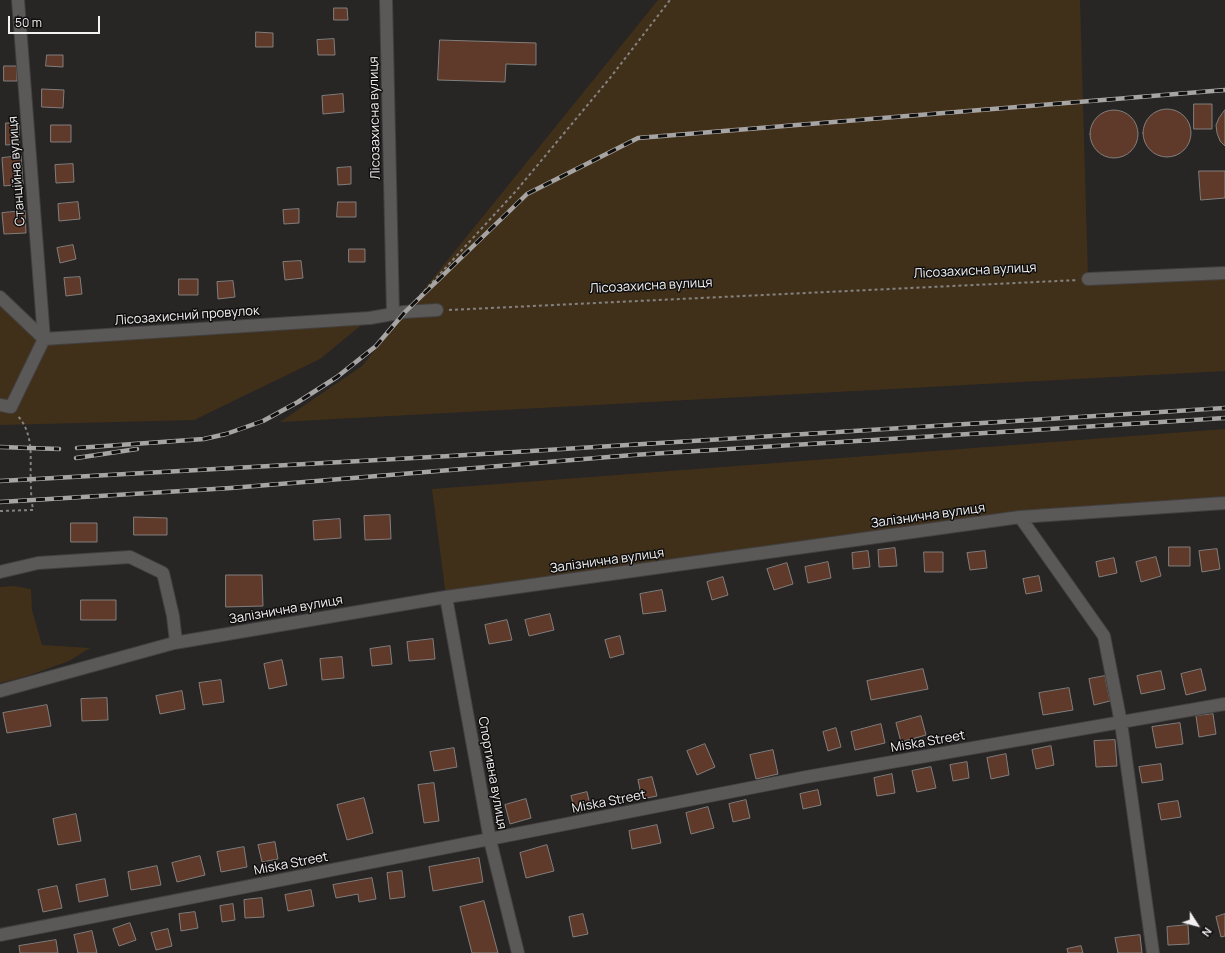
<!DOCTYPE html>
<meta charset="utf-8">
<style>
body{margin:0}
#map{position:relative;width:1225px;height:953px;overflow:hidden;background:#282525;font-family:Manrope,sans-serif}
canvas{display:block}
.north{position:absolute;left:1177px;top:905px;width:40px;height:40px;-webkit-text-stroke:3px #100f0f;paint-order:stroke;rotate:126deg;font-size:11px;font-weight:700;line-height:16px;text-align:center;color:#f3f1f1}
.north::after{content:'';display:block;margin:auto;width:14px;height:18px;background:#f3f1f1;clip-path:polygon(50% 0,100% 100%,50% 72%,0 100%)}
.scale{position:absolute;left:8px;top:16px;width:92px;height:18px;box-sizing:border-box;border:2px solid #f3f1f1;border-top:0;padding-left:5px;font-size:12px;line-height:14px;white-space:nowrap;color:#f3f1f1;-webkit-text-stroke:3px #100f0f;paint-order:stroke}
</style>
<div id="map">
<canvas width="1225" height="953"></canvas>
<div class="north">N</div>
<div class="scale">50 m</div>
</div>
<script>
const g = document.querySelector('canvas').getContext('2d');
g.lineJoin = 'round';
function fill(path, color) {
  g.fillStyle = color;
  g.fill(path, 'evenodd');
}
function strokePath(path, color, width, dash) {
  g.strokeStyle = color;
  g.lineWidth = width;
  g.lineCap = dash ? 'butt' : 'round';
  g.setLineDash(dash || []);
  g.stroke(path);
}
function label(font, color, halo, rows, align = 'center') {
  g.font = font + ' Manrope,sans-serif';
  g.lineWidth = 3;
  g.setLineDash([]);
  g.textBaseline = 'middle';
  g.strokeStyle = halo;
  g.fillStyle = color;
  for (const [text, x, y, turn = 0] of rows) {
    g.save();
    g.translate(x, y);
    g.rotate((+turn || 0) * Math.PI / 180);
    g.textAlign = isNaN(turn) ? turn : align;
    if (halo) g.strokeText(text, 0, 0);
    g.fillText(text, 0, 0);
    g.restore();
  }
}
const green = new Path2D(`
 M 658,0 L 1080,0 L 1088,279 L 1225,273 L 1225,371 L 280,422 L 362,366 Z
 M 0,297 L 44,339 L 370,318 L 320,359 L 194,420 L 0,425 Z
 M 1225,429 L 1225,503 L 1020,517 L 446,597 L 432,489 Z
 M 14,586 L 31,589 L 32,610 L 42,645 L 90,648 L 69,661 L 27,676 L 0,683 L 0,587 Z`);
const building = new Path2D(`
 M 334,8 L 347,8 L 348,20 L 334,20 Z
 M 256,32 L 273,33 L 273,47 L 256,47 Z
 M 334,39 L 335,55 L 318,55 L 317,40 Z
 M 440,40 L 536,43 L 536,65 L 506,64 L 505,82 L 438,80 Z
 M 47,55 L 63,55 L 63,67 L 46,66 Z
 M 4,66 L 17,66 L 17,81 L 4,81 Z
 M 42,89 L 64,90 L 63,108 L 42,107 Z
 M 343,94 L 344,112 L 323,114 L 322,96 Z
 M 1194,104 L 1212,104 L 1212,129 L 1194,129 Z
 M1143 133a24 24 0 1 1 48 0a24 24 0 1 1-48 0Z
 M 1225,110 L 1225,146 L 1220,141 L 1217,133 L 1216,125 L 1219,118 Z
 M1090 134a24 24 0 1 1 48 0a24 24 0 1 1-48 0Z
 M 6,123 L 19,123 L 19,144 L 6,145 Z
 M 51,125 L 71,125 L 71,142 L 51,142 Z
 M 21,156 L 23,184 L 4,186 L 2,158 Z
 M 73,164 L 74,182 L 56,183 L 55,165 Z
 M 351,167 L 351,184 L 338,185 L 337,168 Z
 M 1199,171 L 1225,171 L 1225,198 L 1201,200 Z
 M 78,202 L 80,219 L 59,221 L 58,204 Z
 M 338,202 L 356,202 L 356,217 L 337,217 Z
 M 299,209 L 299,223 L 284,224 L 283,210 Z
 M 25,211 L 26,233 L 4,234 L 2,213 Z
 M 73,245 L 76,259 L 60,263 L 57,248 Z
 M 349,249 L 365,249 L 365,262 L 349,262 Z
 M 301,261 L 303,278 L 285,280 L 283,262 Z
 M 80,277 L 82,294 L 66,296 L 64,278 Z
 M 179,279 L 198,279 L 198,295 L 179,295 Z
 M 233,281 L 235,297 L 218,299 L 217,282 Z
 M 390,515 L 391,539 L 365,540 L 364,516 Z
 M 134,517 L 167,518 L 167,535 L 134,535 Z
 M 340,519 L 341,538 L 314,540 L 313,521 Z
 M 71,523 L 97,523 L 97,542 L 71,542 Z
 M 1169,547 L 1190,547 L 1190,566 L 1169,566 Z
 M 895,548 L 897,566 L 879,567 L 878,550 Z
 M 1217,549 L 1220,569 L 1202,572 L 1199,551 Z
 M 868,551 L 870,567 L 853,569 L 852,553 Z
 M 985,551 L 987,568 L 970,570 L 967,553 Z
 M 924,552 L 943,552 L 943,572 L 925,572 Z
 M 1156,557 L 1161,576 L 1141,582 L 1136,562 Z
 M 1114,558 L 1117,573 L 1099,577 L 1096,562 Z
 M 828,562 L 831,578 L 808,583 L 805,567 Z
 M 787,563 L 793,584 L 774,590 L 767,569 Z
 M 226,575 L 262,575 L 263,606 L 226,607 Z
 M 1039,576 L 1042,591 L 1026,594 L 1023,579 Z
 M 723,577 L 728,595 L 712,600 L 707,582 Z
 M 662,590 L 666,611 L 643,614 L 640,594 Z
 M 81,600 L 116,600 L 116,620 L 81,620 Z
 M 550,614 L 554,630 L 529,636 L 525,620 Z
 M 507,620 L 512,640 L 489,644 L 485,625 Z
 M 620,636 L 624,654 L 610,658 L 605,640 Z
 M 433,639 L 435,659 L 409,661 L 407,642 Z
 M 390,646 L 392,664 L 372,666 L 370,649 Z
 M 342,657 L 344,678 L 322,680 L 320,659 Z
 M 282,660 L 287,685 L 269,689 L 264,664 Z
 M 923,669 L 928,689 L 871,700 L 867,681 Z
 M 1201,669 L 1206,690 L 1186,695 L 1181,674 Z
 M 1161,671 L 1165,689 L 1141,694 L 1137,676 Z
 M 1105,676 L 1110,701 L 1094,705 L 1089,679 Z
 M 221,680 L 224,702 L 203,705 L 199,683 Z
 M 1069,688 L 1073,710 L 1043,715 L 1039,693 Z
 M 182,691 L 185,709 L 160,714 L 156,696 Z
 M 107,698 L 108,720 L 82,721 L 81,699 Z
 M 47,705 L 51,726 L 7,733 L 3,713 Z
 M 1213,714 L 1216,734 L 1199,737 L 1196,716 Z
 M 921,716 L 926,735 L 901,742 L 896,723 Z
 M 1180,723 L 1183,744 L 1156,748 L 1152,727 Z
 M 881,724 L 885,743 L 855,750 L 851,732 Z
 M 836,728 L 841,747 L 828,751 L 823,732 Z
 M 1115,740 L 1117,766 L 1096,767 L 1094,741 Z
 M 705,744 L 715,767 L 697,775 L 687,751 Z
 M 1051,746 L 1054,765 L 1036,769 L 1032,750 Z
 M 454,748 L 457,767 L 434,771 L 430,752 Z
 M 773,750 L 778,774 L 756,779 L 750,755 Z
 M 1006,754 L 1009,775 L 991,779 L 987,758 Z
 M 967,762 L 969,778 L 953,781 L 950,765 Z
 M 1161,764 L 1163,780 L 1142,783 L 1139,767 Z
 M 931,767 L 936,788 L 917,792 L 912,771 Z
 M 892,774 L 895,793 L 877,796 L 874,778 Z
 M 652,777 L 657,796 L 642,799 L 638,780 Z
 M 434,783 L 439,821 L 424,823 L 418,785 Z
 M 818,790 L 821,805 L 803,809 L 800,794 Z
 M 587,792 L 591,809 L 576,813 L 571,796 Z
 M 364,798 L 373,833 L 347,840 L 337,805 Z
 M 526,799 L 531,818 L 510,824 L 505,805 Z
 M 746,800 L 750,818 L 733,822 L 729,804 Z
 M 1178,801 L 1181,817 L 1161,820 L 1158,804 Z
 M 708,807 L 714,828 L 691,834 L 686,813 Z
 M 76,814 L 81,841 L 58,845 L 53,819 Z
 M 657,825 L 661,843 L 632,849 L 629,831 Z
 M 275,842 L 278,859 L 262,862 L 258,845 Z
 M 547,845 L 554,871 L 526,878 L 520,853 Z
 M 244,847 L 247,867 L 221,872 L 217,852 Z
 M 200,856 L 205,875 L 177,882 L 172,863 Z
 M 479,858 L 483,882 L 433,891 L 429,867 Z
 M 157,866 L 161,885 L 131,890 L 128,872 Z
 M 402,871 L 405,897 L 390,899 L 387,873 Z
 M 372,878 L 376,899 L 359,902 L 358,894 L 336,898 L 333,885 Z
 M 105,879 L 108,896 L 79,902 L 76,885 Z
 M 57,886 L 62,908 L 43,912 L 38,890 Z
 M 311,890 L 314,906 L 288,911 L 285,895 Z
 M 262,898 L 264,917 L 245,918 L 244,900 Z
 M 484,901 L 498,953 L 472,953 L 460,907 Z
 M 233,904 L 235,920 L 222,922 L 220,906 Z
 M 195,912 L 198,928 L 181,931 L 179,914 Z
 M 583,914 L 588,934 L 573,937 L 569,917 Z
 M 1225,914 L 1225,936 L 1221,937 L 1216,917 Z
 M 130,923 L 136,940 L 119,946 L 113,929 Z
 M 1188,925 L 1189,944 L 1168,945 L 1167,927 Z
 M 168,929 L 172,946 L 156,950 L 151,933 Z
 M 92,931 L 97,953 L 78,953 L 74,935 Z
 M 1140,935 L 1142,953 L 1118,953 L 1115,938 Z
 M 56,940 L 58,953 L 20,953 L 19,946 Z
 M 1081,946 L 1083,953 L 1068,953 L 1067,949 Z`);
const path = new Path2D(`
 M 416,300 L 516,191 L 610,78 L 670,0
 M 449,310 L 1078,280
 M 0,511 L 33,510 C 32,503 31,496 31,488 C 29,463 36,437 18,416`);
const minor = new Path2D(`
 M 18,0 L 44,339
 M 386,0 L 393,314
 M 1088,279 L 1225,273
 M 0,297 L 44,339 L 370,318 L 404,312 L 437,310
 M 0,405 L 11,407 L 44,339
 M 1020,517 L 1104,636 L 1121,723 L 1153,953
 M 0,572 L 38,563 L 130,557 L 163,573 L 173,616 L 176,642
 M 446,597 L 490,840 L 518,953
 M 0,691 L 174,643 L 446,597 L 1020,517 L 1225,503
 M 0,935 L 806,777 L 1225,704`);
const rail = new Path2D(`
 M 0,447 L 59,449
 M 77,448 L 204,439 L 226,434 L 263,421 L 298,402 L 337,377 L 376,346 L 405,312 L 527,194 L 638,138 L 1225,90
 M 76,458 L 137,449
 M 0,481 L 450,456 L 1225,408
 M 0,502 L 231,488 L 633,455 L 1225,418`);
const streetNames = [
 ["Лісозахисна вулиця",375,118,-91],
 ["Станційна вулиця",17,171,-94],
 ["Лісозахисна вулиця",975,271,-3],
 ["Лісозахисна вулиця",651,286,-3],
 ["Лісозахисний провулок",187,316,-4],
 ["Залізнична вулиця",928,516,-8],
 ["Залізнична вулиця",607,561,-8],
 ["Залізнична вулиця",286,610,-10],
 ["Miska Street",928,742,-10],
 ["Спортивна вулиця",492,773,80],
 ["Miska Street",609,802,-11],
 ["Miska Street",291,864,-11]
];
fill(green, '#413019');
fill(building, '#5f3a2a');
strokePath(building, '#817e7c', 1);
strokePath(minor, '#434041', 14);
strokePath(path, '#858282', 2, [3, 3]);
strokePath(minor, '#5b5858', 12);
strokePath(rail, '#a7a4a4', 4.5);
strokePath(rail, '#100f0f', 3, [9]);
label('13px', '#f3f1f1', '#100f0f', streetNames);
</script>
